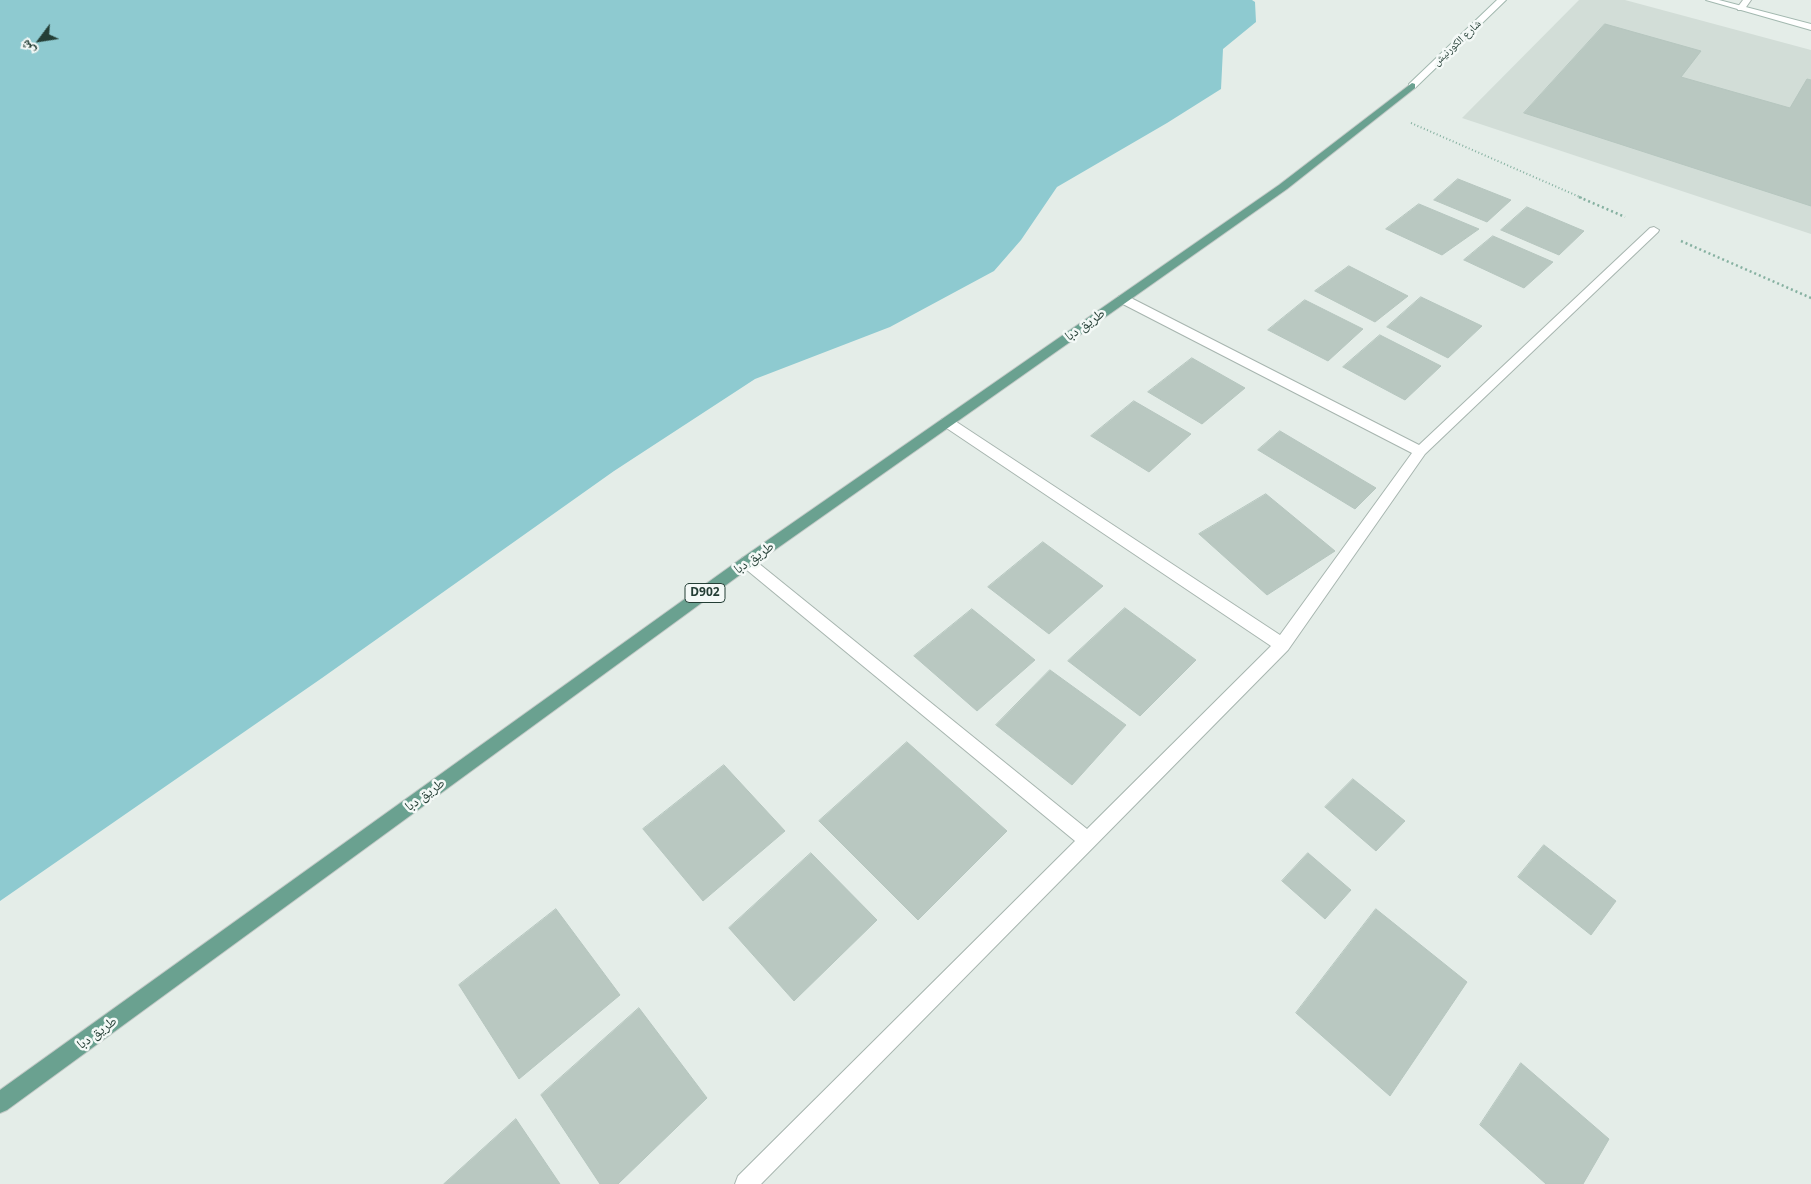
<!DOCTYPE html>
<meta charset="utf-8">
<style>
body{margin:0}
#map{position:relative;width:1811px;height:1184px;overflow:hidden;background:#e4ede8;font-family:"Noto Sans","Noto Naskh Arabic",sans-serif}
canvas{display:block}
.north{position:absolute;left:15px;top:15px;width:50px;height:50px;-webkit-text-stroke:4px #f4f9f7;paint-order:stroke;rotate:239deg;font-size:14px;font-weight:700;line-height:20px;text-align:center;color:#243e35}
.north::after{content:'';display:block;margin:auto;width:18px;height:22px;background:#243e35;clip-path:polygon(50% 0,100% 100%,50% 72%,0 100%)}
</style>
<div id="map">
<canvas width="1811" height="1184"></canvas>
<div class="north">ش</div>
</div>
<script>
const g = document.querySelector('canvas').getContext('2d');
g.lineJoin = 'round';
function fill(path, color) {
  g.fillStyle = color;
  g.fill(path, 'evenodd');
}
function strokePath(path, color, width, dash) {
  g.strokeStyle = color;
  g.lineWidth = width;
  g.lineCap = dash ? 'butt' : 'round';
  g.setLineDash(dash || []);
  g.stroke(path);
}
function label(font, color, halo, rows, align = 'center') {
  g.font = font + ' "Noto Sans","Noto Naskh Arabic",sans-serif';
  g.lineWidth = 5;
  g.setLineDash([]);
  g.textBaseline = 'middle';
  g.strokeStyle = halo;
  g.fillStyle = color;
  for (const [text, x, y, turn = 0] of rows) {
    g.save();
    g.translate(x, y);
    g.rotate((+turn || 0) * Math.PI / 180);
    g.textAlign = isNaN(turn) ? turn : align;
    if (halo) g.strokeText(text, 0, 0);
    g.fillText(text, 0, 0);
    g.restore();
  }
}
const built = new Path2D(`
 M 1579,0 L 1625,0 L 1811,50 L 1811,234 L 1462,118 Z`);
const water = new Path2D(`
 M 0,0 L 1252,0 L 1255,2 L 1256,22 L 1223,49 L 1221,89 L 1167,123 L 1057,187 L 1021,240 L 994,271 L 890,327 L 755,379 L 614,471 L 322,678 L 0,901 Z`);
const building = new Path2D(`
 M 1605,24 L 1701,51 L 1681,77 L 1790,108 L 1807,79 L 1811,80 L 1811,206 L 1524,113 Z
 M 1458,179 L 1511,200 L 1487,222 L 1434,200 Z
 M 1419,204 L 1479,229 L 1442,255 L 1386,229 Z
 M 1527,207 L 1584,231 L 1559,255 L 1501,230 Z
 M 1493,236 L 1553,262 L 1524,288 L 1464,260 Z
 M 1349,266 L 1408,296 L 1375,322 L 1315,291 Z
 M 1421,297 L 1482,326 L 1448,358 L 1387,327 Z
 M 1305,300 L 1363,329 L 1328,361 L 1268,330 Z
 M 1380,335 L 1441,366 L 1405,400 L 1343,367 Z
 M 1192,358 L 1245,388 L 1202,424 L 1148,392 Z
 M 1134,401 L 1191,434 L 1149,472 L 1091,436 Z
 M 1280,431 L 1376,488 L 1355,509 L 1258,450 Z
 M 1266,494 L 1335,551 L 1267,595 L 1199,534 Z
 M 1043,542 L 1103,586 L 1049,634 L 988,587 Z
 M 1125,608 L 1196,660 L 1140,716 L 1068,661 Z
 M 972,609 L 1035,660 L 977,711 L 914,656 Z
 M 1050,670 L 1126,725 L 1072,785 L 996,725 Z
 M 907,742 L 1007,831 L 918,920 L 819,821 Z
 M 724,765 L 785,831 L 703,901 L 643,829 Z
 M 1353,779 L 1405,821 L 1376,851 L 1325,807 Z
 M 1544,845 L 1616,901 L 1591,935 L 1518,877 Z
 M 811,853 L 877,920 L 794,1001 L 729,928 Z
 M 1308,853 L 1351,890 L 1325,919 L 1282,881 Z
 M 556,909 L 620,995 L 519,1079 L 459,985 Z
 M 1376,909 L 1467,982 L 1390,1096 L 1296,1013 Z
 M 639,1008 L 707,1098 L 618,1184 L 600,1184 L 541,1095 Z
 M 1521,1063 L 1609,1139 L 1583,1184 L 1546,1184 L 1480,1125 Z
 M 516,1119 L 560,1184 L 444,1184 Z`);
const pathFar1 = new Path2D(`
 M 1411,123 L 1582,198`);
const path = new Path2D(`
 M 1579,197 L 1625,217
 M 1681,241 L 1811,298`);
const street = new Path2D(`
 M 1743,0 L 1751,0 L 1744,10 L 1738,10 L 1737,8 Z
 M 1654,227 L 1659,230 L 1658,232 L 1425,454 L 1288,650 L 761,1184 L 735,1184 L 738,1176 L 1075,841 L 742,566 L 740,562 L 742,558 L 747,556 L 752,558 L 1087,829 L 1271,646 L 942,425 L 940,422 L 942,419 L 952,419 L 1280,635 L 1412,453 L 1119,302 L 1117,299 L 1119,296 L 1127,296 L 1419,445 L 1650,228 Z`);
const secondary = new Path2D(`
 M 1497,0 L 1506,0 L 1415,88 L 1409,88 L 1409,84 Z
 M 1706,0 L 1719,0 L 1811,24 L 1811,30 Z`);
const primary = new Path2D(`
 M 1412,83 L 1415,84 L 1415,88 L 1287,189 L 752,566 L 7,1110 L 0,1113 L 0,1090 L 742,558 L 1279,185 Z`);
const farStreetnames = [
 ["شارع الكورنيش",1457,43,-43]
];
const shields = [
 [705,593,40]
];
const shieldNames = [
 ["D902",705,593]
];
const streetNames = [
 ["طريق دبا",1085,325,-35],
 ["طريق دبا",754,558,-35],
 ["طريق دبا",425,795,-36],
 ["طريق دبا",97,1033,-36]
];
fill(built, '#d2ddd7');
fill(water, '#8ecad0');
fill(building, '#b9c8c1');
strokePath(building, '#b6c6bf', 1);
strokePath(street, '#a7b5af', 2);
strokePath(secondary, '#a2b8af', 2);
strokePath(primary, '#c2c9c6', 2);
strokePath(pathFar1, '#85b0a0', 2, [1, 2.5]);
strokePath(path, '#85b0a0', 2.5, [2, 3]);
fill(street, '#fff');
fill(secondary, '#fff');
fill(primary, '#6aa190');
label('11px', '#243e35', '#f4f9f7', farStreetnames);
for (const [x, y, w] of shields) {
  const box = new Path2D();
  box.roundRect(x - w / 2, y - 9.5, w, 19, 4);
  g.fillStyle = '#f4f9f7';
  g.fill(box);
  strokePath(box, '#243e35', 1);
}
label('bold 12px', '#243e35', null, shieldNames);
label('14px', '#243e35', '#f4f9f7', streetNames);
</script>
